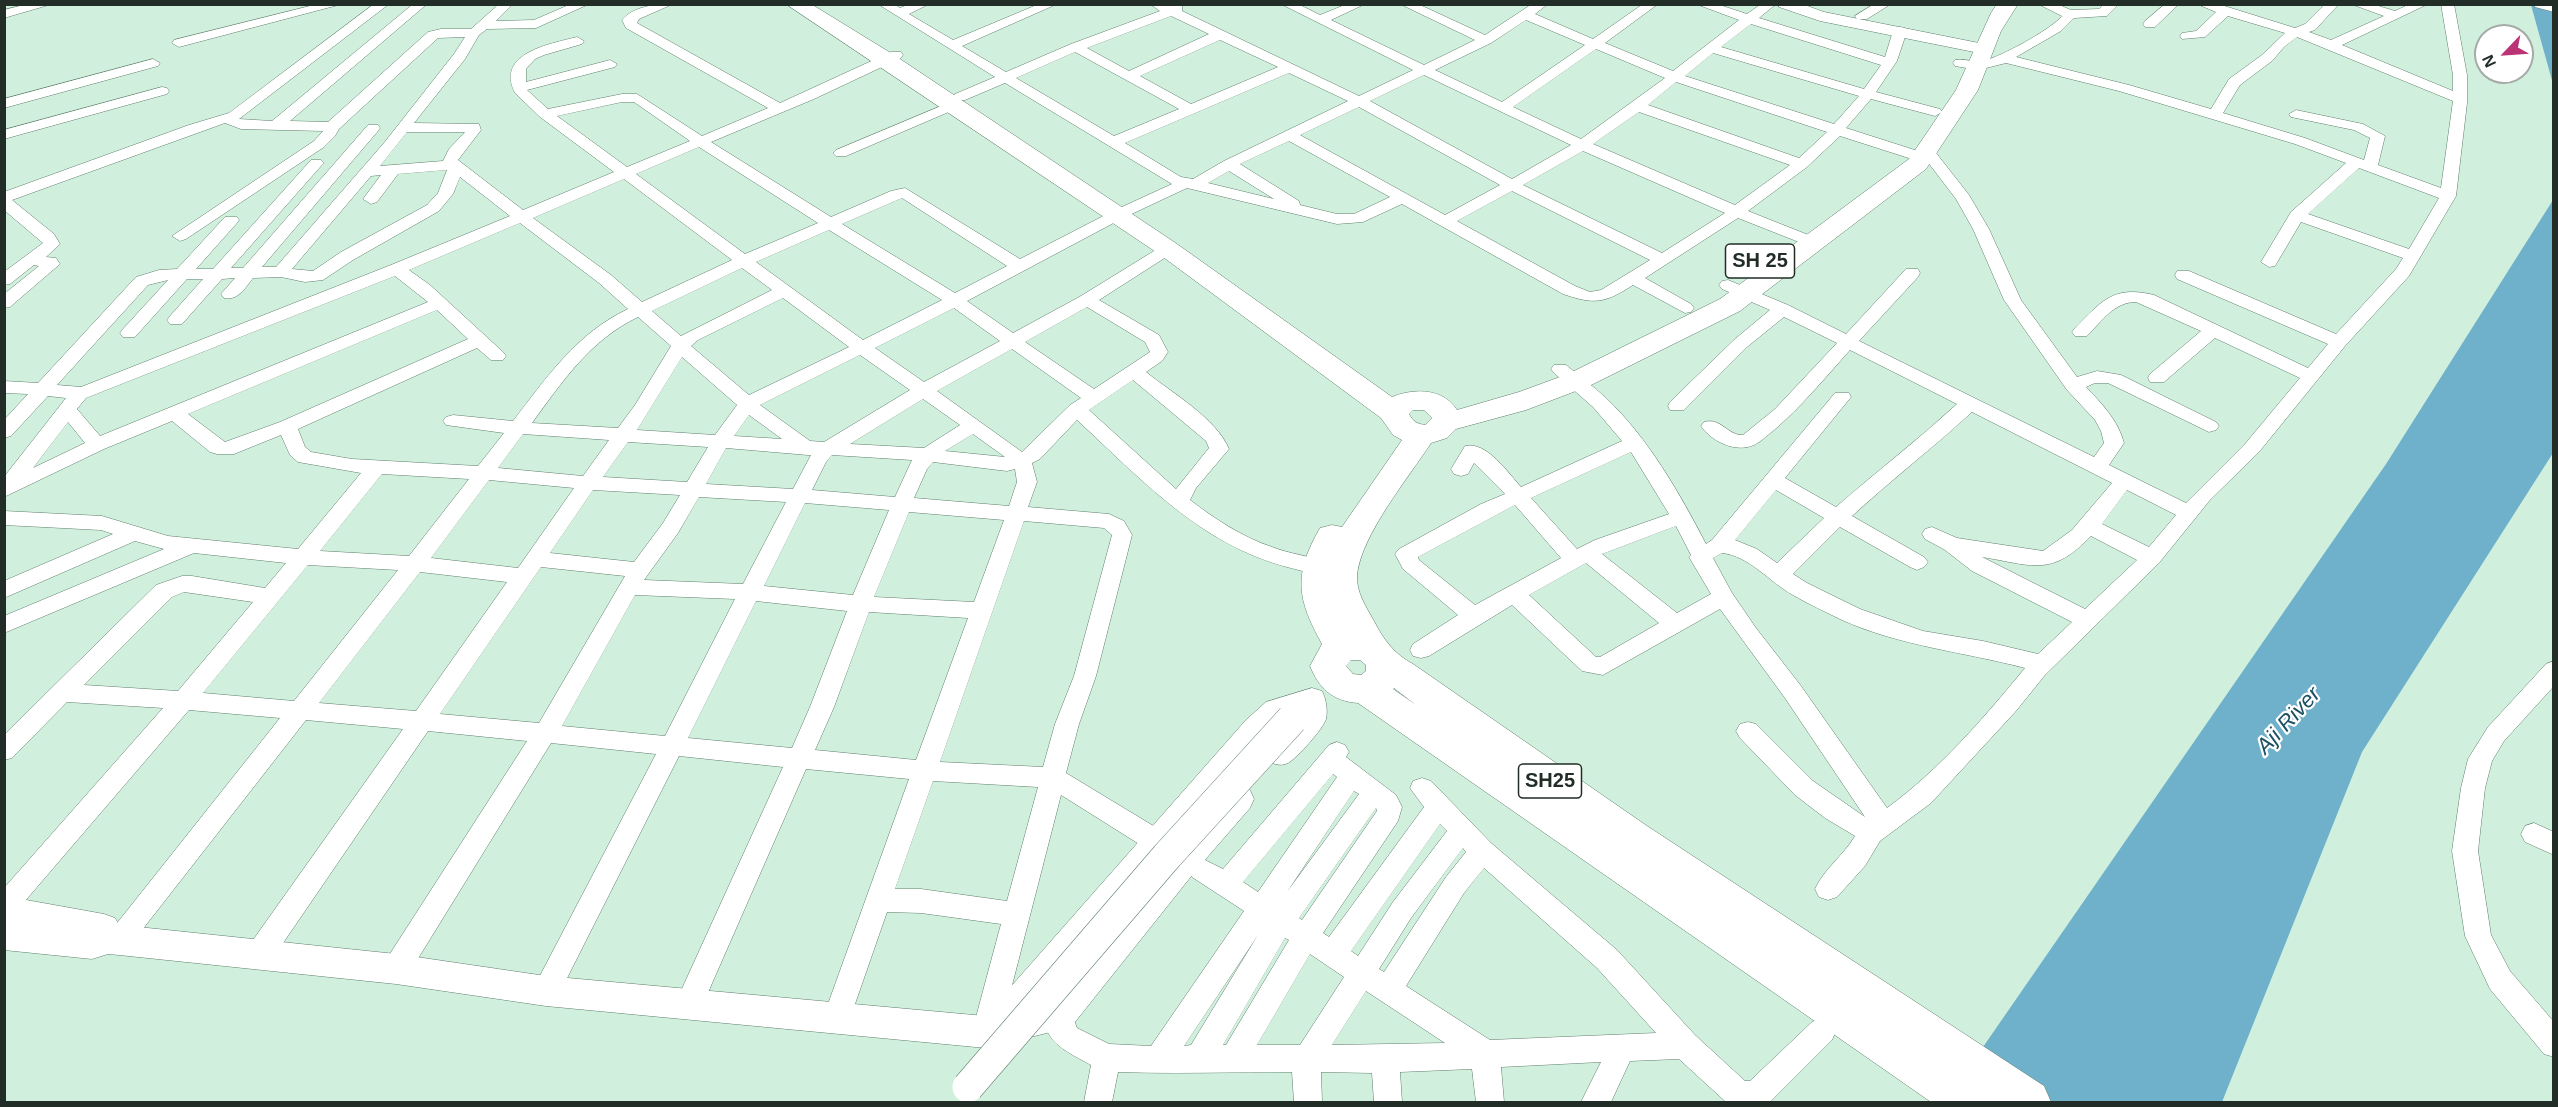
<!DOCTYPE html>
<style>
body{margin:0}
#map{position:relative;width:2558px;height:1107px;overflow:hidden;background:#d0f0dd;font-family:Helvetica,sans-serif}
canvas{display:block}
.frame{position:absolute;inset:0;border:6px solid #212d26;pointer-events:none}
.north{position:absolute;left:2474px;top:24px;width:60px;height:60px;box-sizing:border-box;background:#fff;border:2px solid #a6aba8;border-radius:50%;rotate:245deg;font-size:16px;font-weight:700;line-height:24px;text-align:center;color:#212d26}
.north::after{content:'';display:block;margin:auto;width:21px;height:27px;background:#b93375;clip-path:polygon(50% 0,100% 100%,50% 72%,0 100%)}
</style>
<div id="map">
<canvas width="2558" height="1107"></canvas>
<div class="frame"></div>
<div class="north">N</div>
</div>
<script>
const g = document.querySelector('canvas').getContext('2d');
g.lineJoin = 'round';
function fill(path, color) {
  g.fillStyle = color;
  g.fill(path, 'evenodd');
}
function strokePath(path, color, width, dash) {
  g.strokeStyle = color;
  g.lineWidth = width;
  g.lineCap = dash ? 'butt' : 'round';
  g.setLineDash(dash || []);
  g.stroke(path);
}
function label(font, color, halo, rows, align = 'center') {
  g.font = font + ' Helvetica,sans-serif';
  g.lineWidth = 4.5;
  g.setLineDash([]);
  g.textBaseline = 'middle';
  g.strokeStyle = halo;
  g.fillStyle = color;
  for (const [text, x, y, turn = 0] of rows) {
    g.save();
    g.translate(x, y);
    g.rotate((+turn || 0) * Math.PI / 180);
    g.textAlign = isNaN(turn) ? turn : align;
    if (halo) g.strokeText(text, 0, 0);
    g.fillText(text, 0, 0);
    g.restore();
  }
}
const water = new Path2D(`
 M 2531,5 L 2553,5 L 2553,84 Z
 M 2553,200 L 2553,453 L 2362,752 L 2222,1102 L 1945,1102 L 2386,464 Z`);
const minor = new Path2D(`
 M 28,4 L 52,4 L 4,18 L 4,10 Z
 M 318,4 L 342,4 L 179,47 L 172,43 L 174,40 Z
 M 374,4 L 389,4 L 239,119 L 272,121 L 413,4 L 427,4 L 290,121 L 328,122 L 428,32 L 441,29 L 471,29 L 499,4 L 513,4 L 496,21 L 534,20 L 571,4 L 589,4 L 536,28 L 487,29 L 479,35 L 465,59 L 414,123 L 479,124 L 481,130 L 458,160 L 523,210 L 614,172 L 540,117 L 515,93 C 495,53 550,44 577,37 L 584,41 L 582,44 L 544,55 L 535,59 L 526,69 L 526,82 L 610,60 L 617,64 L 615,67 L 527,90 L 548,109 L 622,94 L 637,94 L 702,136 L 768,108 L 626,28 L 622,20 C 634,6 656,4 673,4 L 639,19 L 637,23 L 780,103 L 891,52 L 901,52 L 903,55 L 901,58 L 814,99 L 711,142 L 831,217 L 891,191 L 905,188 L 1020,259 L 1111,212 L 1172,184 L 1005,83 L 965,100 L 955,100 L 953,97 L 955,94 L 995,77 L 878,4 L 894,4 L 900,8 L 910,4 L 929,4 L 909,14 L 953,40 L 1039,4 L 1057,4 L 962,46 L 1006,72 L 1071,44 L 1160,11 L 1150,4 L 1182,6 L 1182,11 L 1359,96 L 1413,70 L 1281,4 L 1298,4 L 1320,15 L 1347,4 L 1365,4 L 1331,20 L 1424,65 L 1475,40 L 1400,4 L 1418,4 L 1485,35 L 1532,4 L 1548,4 L 1535,14 L 1593,39 L 1643,4 L 1658,4 L 1605,43 L 1673,71 L 1739,20 L 1696,4 L 1717,4 L 1747,14 L 1761,4 L 1776,4 L 1759,18 L 1885,57 L 1893,31 L 1900,27 L 1905,28 L 1907,31 L 1897,61 L 1876,92 L 1940,109 L 1942,112 L 1935,116 L 1871,99 L 1846,128 L 1921,152 L 1923,149 L 1933,149 L 1969,195 L 1989,229 L 2021,300 L 2077,377 L 2097,371 L 2121,375 L 2216,422 L 2219,426 L 2216,430 L 2209,432 L 2108,383 L 2095,383 L 2086,387 C 2102,404 2118,420 2124,443 L 2109,465 L 2186,503 L 2245,444 L 2300,378 L 2215,338 L 2164,382 L 2150,382 L 2148,378 L 2150,374 L 2201,331 L 2136,302 C 2114,302 2102,321 2087,336 L 2075,336 L 2072,332 L 2075,328 C 2102,301 2113,285 2154,295 L 2308,368 L 2328,344 L 2177,279 L 2175,275 L 2177,271 L 2189,271 L 2336,334 L 2396,269 L 2403,258 L 2301,222 L 2275,266 L 2269,267 L 2261,262 L 2291,212 L 2346,163 L 2295,144 L 2119,91 L 2006,63 L 1978,70 L 1955,66 L 1953,63 L 1955,60 C 1963,58 1971,62 1979,62 C 1996,60 2052,29 2062,16 L 2038,4 L 2057,4 L 2071,10 L 2099,9 L 2104,4 L 2119,4 L 2107,16 L 2074,18 L 2061,31 L 2016,57 L 2129,85 L 2211,109 L 2229,79 L 2262,55 L 2285,33 L 2228,16 L 2205,37 L 2182,39 L 2180,36 L 2182,33 L 2196,31 L 2216,12 L 2197,4 L 2218,4 L 2295,28 L 2305,24 L 2325,4 L 2339,4 L 2315,30 L 2309,32 L 2331,40 L 2384,16 L 2351,4 L 2372,4 L 2395,11 L 2410,4 L 2428,4 L 2342,45 L 2453,91 L 2453,75 L 2441,4 L 2454,4 L 2467,75 L 2467,103 L 2456,196 L 2409,276 L 2345,346 L 2259,452 L 2210,500 L 2159,563 L 2045,675 L 2016,711 L 1931,803 L 1880,841 L 1865,866 L 1837,897 L 1828,900 L 1819,897 L 1815,889 C 1824,869 1844,855 1855,836 L 1825,818 L 1795,795 L 1740,738 L 1736,731 L 1740,724 L 1748,722 L 1756,724 L 1813,781 L 1865,817 L 1785,698 L 1720,609 L 1603,675 L 1582,671 L 1512,605 L 1429,656 L 1421,658 L 1413,656 L 1410,650 L 1413,644 L 1458,615 L 1403,569 L 1395,554 L 1399,549 L 1481,504 L 1505,494 L 1474,463 L 1468,474 L 1461,476 L 1454,474 L 1451,469 L 1465,446 C 1487,441 1508,473 1521,487 L 1622,441 L 1593,407 L 1554,373 L 1551,369 L 1554,365 L 1566,365 C 1579,376 1593,386 1606,398 C 1648,438 1679,492 1706,544 L 1712,540 L 1835,393 L 1849,393 L 1851,397 L 1785,478 L 1836,507 C 1876,472 1918,440 1957,404 L 1850,350 C 1825,378 1801,407 1773,431 C 1767,435 1761,442 1754,445 C 1736,453 1712,442 1701,426 L 1704,422 C 1721,417 1728,436 1743,435 L 1775,409 L 1837,343 L 1784,317 L 1747,347 L 1684,410 L 1670,410 L 1668,406 L 1670,402 L 1735,339 L 1770,310 L 1722,289 L 1719,285 L 1722,281 L 1728,280 L 1788,305 L 1846,334 L 1906,269 L 1918,269 L 1920,273 L 1918,277 L 1859,341 L 2094,457 L 2104,443 L 2101,431 L 2095,420 L 2067,390 L 2004,300 L 1973,229 L 1956,199 L 1927,161 L 1918,161 L 1840,136 L 1807,167 L 1748,211 L 1821,240 L 1823,243 L 1821,246 L 1809,246 L 1738,218 L 1645,278 L 1691,304 L 1694,308 L 1691,312 L 1685,313 L 1633,285 C 1605,303 1595,305 1563,294 L 1402,204 L 1363,222 L 1337,224 L 1187,188 L 1123,218 L 967,301 L 1013,333 L 1081,296 L 1162,246 L 1174,246 L 1176,249 L 1174,252 L 1099,300 L 1159,335 L 1168,352 L 1162,361 L 1146,372 C 1172,393 1216,418 1229,449 L 1196,488 L 1190,500 C 1215,519 1242,537 1272,547 C 1290,554 1309,556 1327,562 L 1331,567 L 1327,572 C 1315,576 1300,570 1287,567 C 1200,544 1141,479 1077,420 L 1040,459 L 1032,463 L 1037,482 L 1028,507 L 1109,514 L 1124,521 L 1132,535 L 1096,676 L 1079,724 L 1066,773 L 1165,833 L 1169,841 L 1165,849 L 1156,852 L 1147,849 L 1061,795 L 1000,1032 L 996,1041 L 986,1045 L 976,1041 L 972,1032 L 1001,924 L 921,913 L 887,912 L 847,1027 L 837,1031 L 827,1027 L 823,1018 L 909,779 L 806,769 L 699,1013 L 689,1017 L 679,1013 L 675,1004 L 783,767 L 679,756 L 556,1000 L 546,1004 L 536,1000 L 532,991 L 656,754 L 551,743 L 406,978 L 396,981 L 386,978 L 382,969 L 386,960 L 527,741 L 428,731 L 268,965 L 258,968 L 248,965 L 245,956 L 248,947 L 403,729 L 306,720 L 128,948 L 119,952 L 110,948 L 106,940 L 110,932 L 280,718 L 189,710 L 13,915 L 4,918 L 4,888 L 163,708 L 67,702 L 12,758 L 4,760 L 4,735 L 156,585 L 182,576 L 192,576 L 265,588 L 286,563 L 194,553 L 4,633 L 4,616 L 164,549 L 135,541 L 4,598 L 4,581 L 113,534 L 101,530 L 4,525 L 4,511 L 102,516 L 168,536 L 298,549 L 361,473 L 298,462 L 290,455 L 281,435 L 234,454 L 217,454 L 210,452 L 172,421 L 104,449 L 4,497 L 4,477 L 66,398 L 48,396 L 11,436 L 4,438 L 4,420 L 28,394 L 4,393 L 4,381 L 38,383 L 136,277 L 159,270 L 177,269 L 225,217 L 237,217 L 239,220 L 237,223 L 196,269 L 213,269 L 311,160 L 321,160 L 324,163 L 321,166 L 231,268 L 243,268 L 368,125 L 378,125 L 380,128 L 378,131 L 262,267 L 276,267 L 384,143 L 454,54 L 465,37 L 438,38 L 339,129 L 335,136 L 324,147 L 186,239 L 180,241 L 172,236 L 314,141 L 323,131 L 241,129 L 225,123 L 12,200 L 54,234 L 60,244 L 46,257 L 56,258 L 60,264 L 10,307 L 4,308 L 4,294 L 39,266 L 34,265 L 10,284 L 4,285 L 4,272 L 43,243 L 4,210 L 4,192 L 189,125 L 229,113 ZM 1171,16 L 1209,34 L 1129,71 L 1087,48 ZM 1526,20 L 1585,45 L 1502,102 L 1435,70 L 1491,43 ZM 1751,24 L 1881,65 L 1864,89 L 1721,47 ZM 2297,37 L 2453,101 L 2441,188 L 2378,165 L 2385,136 L 2363,124 L 2296,110 L 2289,114 L 2291,117 L 2354,130 L 2370,138 L 2364,160 L 2305,138 L 2223,113 L 2240,85 L 2272,61 L 2284,47 ZM 1220,40 L 1278,67 L 1191,104 L 1140,76 ZM 1596,49 L 1665,78 L 1581,139 L 1513,107 ZM 1075,52 L 1179,109 L 1114,136 L 1016,78 ZM 1713,53 L 1859,96 L 1834,124 L 1685,76 ZM 1289,73 L 1348,101 L 1224,161 L 1193,179 L 1181,177 L 1125,143 ZM 1424,75 L 1571,145 L 1512,179 L 1370,101 ZM 1676,82 L 1827,132 L 1799,158 L 1648,105 ZM 622,102 L 634,102 L 690,141 L 627,167 L 557,116 ZM 1359,107 L 1500,185 L 1445,215 L 1300,135 ZM 1639,112 L 1790,165 L 1735,205 L 1593,144 ZM 407,132 L 465,132 L 449,149 L 443,161 L 380,166 ZM 1289,141 L 1390,197 L 1354,214 L 1337,214 L 1300,205 L 1299,201 L 1240,164 ZM 699,147 L 818,223 L 745,254 L 636,174 ZM 1583,151 L 1725,213 L 1662,253 L 1523,185 ZM 2359,168 L 2439,198 L 2409,249 L 2308,214 ZM 447,170 L 438,193 L 427,205 L 341,252 L 313,271 L 292,269 L 371,176 L 381,175 L 363,199 L 371,204 L 377,202 L 398,174 ZM 1229,171 L 1274,199 L 1208,183 ZM 460,177 L 510,216 L 391,265 L 81,387 L 57,385 L 148,285 L 168,280 L 123,329 L 120,333 L 123,337 L 135,337 L 187,279 L 203,279 L 170,316 L 167,320 L 170,324 L 182,324 L 222,279 L 235,278 L 221,294 L 224,298 C 238,301 245,288 253,278 L 281,277 L 305,282 L 323,280 L 353,260 L 439,211 L 453,194 ZM 624,179 L 732,260 L 642,302 L 611,275 L 533,218 ZM 1512,191 L 1650,260 L 1601,290 L 1590,292 L 1575,286 L 1457,221 ZM 902,198 L 1007,266 L 955,293 L 842,224 ZM 520,223 L 599,283 L 628,309 C 577,333 547,377 513,421 L 453,415 L 446,417 L 443,421 L 446,425 L 504,433 L 478,466 L 352,459 L 311,452 L 305,447 L 298,429 L 477,348 L 491,360 L 503,360 L 506,356 L 503,352 L 430,285 L 409,270 ZM 829,230 L 942,300 L 863,340 L 756,262 ZM 742,268 L 772,290 L 681,336 L 652,311 ZM 395,276 L 428,302 L 100,436 L 77,409 L 86,398 ZM 783,298 L 849,347 L 749,395 L 691,346 L 698,340 ZM 1087,307 L 1145,342 L 1150,352 L 1094,389 L 1025,342 ZM 954,308 L 1000,341 L 924,382 L 875,348 ZM 437,310 L 468,339 L 280,422 L 225,442 L 188,414 ZM 638,317 L 671,346 L 635,405 L 618,428 L 532,423 C 562,382 590,340 638,317 ZM 1012,349 L 1081,398 L 1070,405 L 1022,452 L 937,391 ZM 860,355 L 910,390 L 824,442 L 810,441 L 760,405 ZM 682,357 L 737,405 L 715,435 L 637,430 ZM 1133,380 L 1206,441 L 1209,448 L 1176,489 L 1089,410 ZM 923,399 L 960,425 L 924,448 L 850,444 ZM 1972,412 L 2112,483 L 2072,530 L 2043,551 L 1957,538 L 1932,527 L 1925,529 L 1922,534 L 1925,539 L 1945,550 L 1972,571 L 2072,622 L 2038,654 L 1983,641 L 1923,631 L 1860,609 L 1807,583 L 1793,574 L 1840,527 L 1910,567 L 1917,570 L 1924,567 L 1928,562 L 1924,557 L 1852,516 C 1891,480 1933,448 1972,412 ZM 749,415 L 782,439 L 734,436 ZM 68,422 L 85,443 L 33,468 ZM 523,434 L 609,440 L 583,476 L 498,468 ZM 973,434 L 1005,457 L 945,451 ZM 628,442 L 708,447 L 687,482 L 603,477 ZM 726,448 L 808,455 L 811,455 L 793,489 L 706,484 ZM 1631,452 L 1669,514 L 1595,540 L 1577,549 L 1531,498 ZM 832,455 L 912,460 L 895,497 L 812,490 L 826,462 ZM 933,462 L 1007,471 L 1015,469 L 1017,482 L 1009,506 L 914,498 L 927,469 ZM 382,474 L 469,479 L 409,556 L 320,551 ZM 489,480 L 574,488 L 518,568 L 431,558 ZM 593,490 L 680,495 L 663,523 L 634,562 L 550,553 ZM 1776,490 L 1824,518 L 1777,563 L 1757,549 L 1735,540 ZM 2127,490 L 2176,515 L 2149,547 L 2102,524 ZM 699,497 L 786,502 L 743,584 L 644,580 L 678,533 ZM 805,503 L 889,510 L 853,595 L 764,586 ZM 1515,505 L 1561,558 L 1475,605 L 1419,560 L 1418,557 ZM 909,512 L 1004,520 L 974,602 L 874,597 ZM 1024,521 L 1104,528 L 1112,535 L 1074,676 L 1055,724 L 1043,767 L 940,762 ZM 1676,526 L 1691,555 L 1689,557 L 1711,594 L 1677,613 L 1602,554 ZM 2091,536 L 2137,560 L 2085,609 L 1982,557 C 2032,565 2051,578 2091,536 ZM 1722,553 C 1750,556 1769,582 1793,595 C 1808,604 1826,612 1842,620 C 1900,646 1964,652 2025,668 C 1984,718 1939,770 1887,808 L 1801,686 L 1756,628 L 1732,593 L 1713,558 ZM 1586,563 L 1659,623 L 1600,657 L 1596,657 L 1529,595 ZM 308,565 L 398,570 L 294,701 L 203,693 ZM 541,567 L 625,576 L 539,723 L 440,714 ZM 420,572 L 507,582 L 416,711 L 319,703 ZM 184,592 L 253,602 L 178,691 L 84,685 L 172,597 ZM 635,595 L 735,599 L 665,736 L 562,726 ZM 756,601 L 847,611 L 810,707 L 792,748 L 688,738 ZM 869,612 L 968,618 L 916,760 L 815,750 L 834,707 ZM 933,781 L 1038,787 L 1007,901 L 921,889 L 895,889 Z
 M 1874,4 L 1891,4 L 1867,19 L 1857,19 L 1855,16 Z
 M 2165,4 L 2179,4 L 2155,27 L 2145,27 L 2143,24 L 2145,21 Z
 M 2534,4 L 2554,4 L 2554,12 L 2535,7 Z
 M 153,59 L 160,63 L 158,66 L 4,108 L 4,99 Z
 M 162,87 L 167,88 L 169,91 L 167,94 L 4,139 L 4,130 Z
 M 953,101 L 958,102 L 960,105 L 958,108 L 846,156 L 836,156 L 833,153 L 836,150 Z
 M 2554,661 L 2554,686 L 2504,741 L 2492,761 L 2485,788 L 2478,851 L 2491,935 L 2510,971 L 2554,1022 L 2554,1057 L 2544,1054 L 2490,989 L 2465,936 L 2452,851 L 2461,788 L 2468,759 L 2488,727 L 2546,664 Z
 M 1337,742 L 1345,745 L 1349,752 L 1346,757 L 1396,795 L 1402,807 L 1398,821 L 1323,933 L 1329,937 L 1424,807 L 1410,788 L 1413,781 L 1422,778 L 1431,781 L 1491,843 L 1617,950 L 1695,1035 L 1745,1081 L 1750,1081 L 1812,1022 L 1822,1018 L 1832,1022 L 1836,1031 L 1832,1040 L 1770,1102 L 1726,1102 L 1679,1059 L 1630,1061 L 1611,1102 L 1581,1102 L 1601,1062 L 1501,1067 L 1504,1102 L 1476,1102 L 1472,1069 L 1400,1072 L 1402,1102 L 1374,1102 L 1372,1073 L 1321,1072 L 1322,1102 L 1294,1102 L 1292,1072 C 1234,1072 1176,1074 1118,1072 L 1112,1102 L 1084,1102 L 1091,1065 C 1068,1052 1035,1039 1049,1007 L 1059,1003 L 1069,1007 L 1077,1028 L 1109,1044 L 1151,1046 L 1244,911 L 1192,877 L 1188,869 L 1192,861 L 1201,858 L 1223,869 L 1329,745 ZM 1333,774 L 1337,777 L 1258,892 L 1243,882 ZM 1354,791 L 1359,794 L 1287,892 ZM 1376,808 L 1377,811 L 1302,920 L 1299,918 ZM 1440,824 L 1447,831 L 1393,902 L 1358,956 L 1351,951 ZM 1463,848 L 1466,852 L 1446,877 L 1384,972 L 1379,969 L 1411,918 ZM 1484,868 L 1597,968 L 1656,1033 L 1490,1040 L 1406,986 L 1464,893 ZM 1258,935 L 1191,1045 L 1184,1046 ZM 1285,938 L 1289,940 L 1226,1045 L 1223,1045 ZM 1310,954 L 1344,977 L 1300,1045 L 1257,1045 ZM 1366,991 L 1445,1043 L 1332,1045 Z
 M 2534,823 L 2554,832 L 2554,855 L 2525,842 L 2521,834 L 2525,826 Z`);
const tertiary = new Path2D(`
 M 1778,4 L 1802,4 L 1824,12 L 1984,44 L 1992,49 L 1984,54 L 1820,21 L 1779,7 Z
 M 1312,688 L 1322,691 C 1326,699 1328,710 1326,719 C 1324,728 1296,759 1288,763 C 1281,766 1277,765 1270,762 L 1265,754 L 1270,746 L 1298,714 L 1286,718 L 1266,736 L 1037,1005 L 1049,1003 L 1175,851 L 1228,790 L 1239,787 L 1250,790 L 1254,799 L 1250,808 L 1197,869 L 1071,1027 L 986,1048 L 546,1006 L 396,984 L 119,955 L 108,954 L 92,959 L 4,950 L 4,896 L 104,914 L 115,918 L 119,925 L 396,954 L 546,976 L 985,1016 L 1246,720 L 1266,702 Z`);
const primary = new Path2D(`
 M 786,4 L 811,4 L 894,55 L 1177,244 L 1392,397 C 1414,388 1443,388 1457,410 L 1519,392 L 1568,374 L 1720,299 L 1909,159 L 1956,90 L 1991,13 L 1997,4 L 2018,4 L 2001,31 L 1978,90 L 1926,169 L 1740,311 L 1589,386 L 1526,410 L 1456,429 L 1447,438 L 1431,443 C 1409,477 1361,535 1357,575 C 1356,592 1366,607 1374,621 C 1383,639 1395,655 1413,664 L 1647,826 L 2044,1086 L 2051,1102 L 1931,1102 L 1358,703 C 1332,701 1319,688 1310,666 L 1322,644 C 1297,599 1293,575 1320,528 L 1332,525 L 1342,527 L 1402,440 L 1393,435 L 1381,418 L 1159,254 ZM 1413,410 L 1424,410 L 1432,418 L 1425,425 C 1418,424 1413,422 1409,414 ZM 1351,660 L 1360,660 L 1366,665 L 1366,671 L 1361,675 L 1353,674 L 1346,666 ZM 1394,688 L 1416,705 L 1393,689 Z`);
const tertiaryBridge = new Path2D(`
 M 968,1087 L 1167,856 L 1292,719`);
const shields = [
 [1760,261,69],
 [1550,781,63]
];
const shieldNames = [
 ["SH 25",1760,261],
 ["SH25",1550,781]
];
const waterNames = [
 ["Aji River",2289,721,-47]
];
fill(water, '#6fb0ca');
strokePath(minor, '#607e6d', 1);
strokePath(tertiary, '#607e6d', 1);
strokePath(primary, '#607e6d', 1);
fill(minor, '#fff');
fill(tertiary, '#fff');
fill(primary, '#fff');
strokePath(tertiaryBridge, '#607e6d', 32, []);
strokePath(tertiaryBridge, '#fff', 31);
for (const [x, y, w] of shields) {
  const box = new Path2D();
  box.roundRect(x - w / 2, y - 17, w, 34, 4.5);
  g.fillStyle = '#fff';
  g.fill(box);
  strokePath(box, '#212d26', 1.5);
}
label('bold 20px', '#212d26', null, shieldNames);
label('italic 22px', '#1c5164', '#fff', waterNames);
</script>
